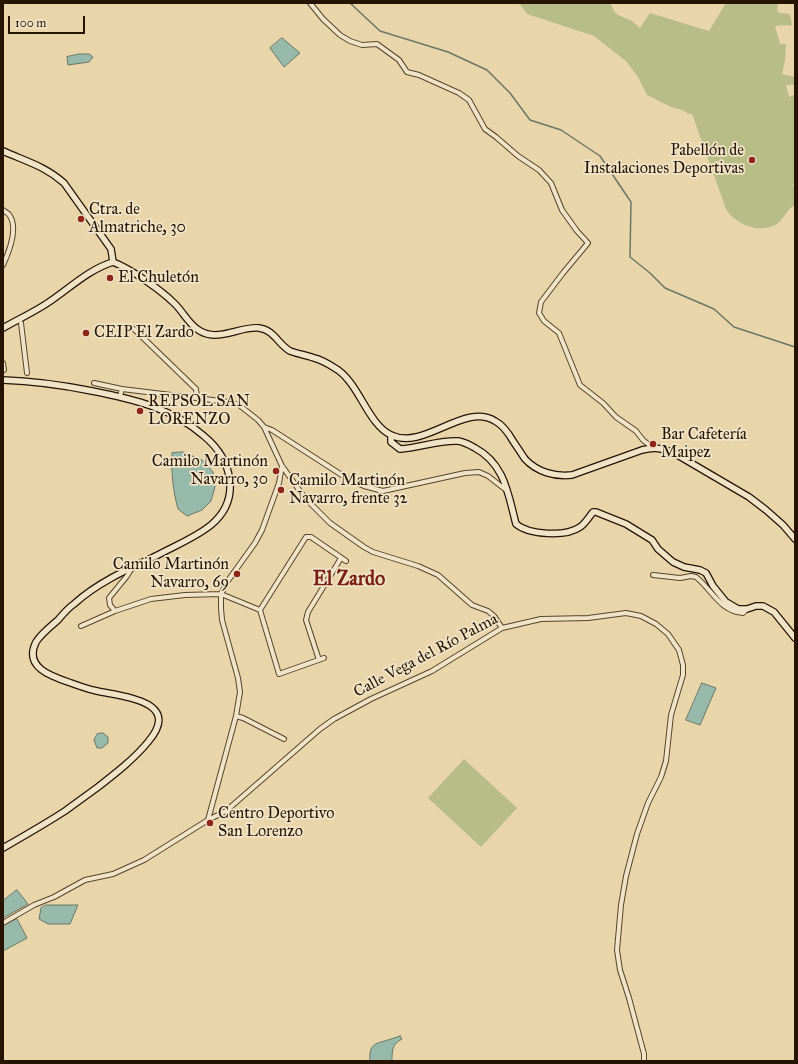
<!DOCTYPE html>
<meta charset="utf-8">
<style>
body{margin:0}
#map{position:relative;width:798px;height:1064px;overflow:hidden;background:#e8d5aa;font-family:"IM FELL Great Primer",serif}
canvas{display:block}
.frame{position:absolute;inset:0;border:4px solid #261301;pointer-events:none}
.scale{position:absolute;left:8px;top:16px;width:77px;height:18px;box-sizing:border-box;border:2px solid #261301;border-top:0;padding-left:5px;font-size:12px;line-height:14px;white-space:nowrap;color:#261301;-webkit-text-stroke:3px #f0e4c8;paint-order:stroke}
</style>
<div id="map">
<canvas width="798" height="1064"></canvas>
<div class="frame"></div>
<div class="scale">100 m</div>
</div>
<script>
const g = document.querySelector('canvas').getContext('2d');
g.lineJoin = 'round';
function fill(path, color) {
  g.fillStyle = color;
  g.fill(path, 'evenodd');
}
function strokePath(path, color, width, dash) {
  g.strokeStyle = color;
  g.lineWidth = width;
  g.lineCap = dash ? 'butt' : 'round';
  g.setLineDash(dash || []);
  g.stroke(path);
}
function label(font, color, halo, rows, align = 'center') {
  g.font = font + ' "IM FELL Great Primer",serif';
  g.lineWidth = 3.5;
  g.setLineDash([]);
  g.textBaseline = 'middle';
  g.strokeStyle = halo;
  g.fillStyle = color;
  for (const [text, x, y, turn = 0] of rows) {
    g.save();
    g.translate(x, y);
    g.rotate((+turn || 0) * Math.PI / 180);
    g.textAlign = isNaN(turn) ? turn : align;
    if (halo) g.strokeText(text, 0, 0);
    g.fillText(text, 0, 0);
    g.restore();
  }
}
const green = new Path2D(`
 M 519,3 L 610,3 L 614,11 L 618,15 L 632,21 L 640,28 L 650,13 L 709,31 L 726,3 L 778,3 L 777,11 L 779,13 L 790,14 L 792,24 L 791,26 L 786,25 L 775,26 L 780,44 L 786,44 L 785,60 L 782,74 L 795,77 L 795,85 L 786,85 L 789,97 L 794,95 L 795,97 L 795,183 L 793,184 L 795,190 L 795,205 C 788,208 784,218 778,223 C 762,235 735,225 726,209 L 692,114 L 689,114 L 682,110 L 671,107 L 647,95 L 638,77 L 626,61 L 594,36 L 527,14 Z
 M 464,759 L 517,808 L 481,847 L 428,798 Z`);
const water = new Path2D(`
 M 282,38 L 300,53 L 284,67 L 270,48 Z
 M 79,54 L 89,54 L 93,57 L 89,62 L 68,65 L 67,57 Z
 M 183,452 L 202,460 L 213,472 L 215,487 L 211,501 L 202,510 L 187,516 L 178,509 C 173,491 171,472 172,453 Z
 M 702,683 L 716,688 L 700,725 L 686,720 Z
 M 103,733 L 108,737 L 108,743 L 102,748 L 97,748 L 94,740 L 97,734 Z
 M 17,890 L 28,904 L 3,918 L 3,901 Z
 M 46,905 L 78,905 L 70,924 L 48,924 L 39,919 L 41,908 Z
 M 17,919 L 27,938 L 3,951 L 3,926 Z
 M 400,1036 L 402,1039 C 392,1044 392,1051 392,1061 L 370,1061 C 369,1044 374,1044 388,1040 C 392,1039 396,1037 400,1036 Z`);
const stream = new Path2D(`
 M 350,3 L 380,31 L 448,52 L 487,70 L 510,93 L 530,120 L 561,130 L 600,156 L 631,202 L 630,257 L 650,273 L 665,288 L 714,309 L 734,327 L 795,347`);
const street = new Path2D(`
 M 310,3 L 323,19 L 340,35 L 350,41 L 362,45 L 377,44 L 399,60 L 407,72 L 419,75 L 459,93 L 469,100 L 485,129 L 496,137 L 518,156 L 539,170 L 551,183 L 562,210 L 577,231 L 588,243 L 563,273 L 541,302 L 539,313 L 544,321 L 559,333 L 580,385 L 603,403 L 616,417 L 636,431 L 643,440 L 653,448
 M 3,210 C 5,212 9,213 10,216 C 18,229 9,252 3,265
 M 21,323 L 27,373
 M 134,329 L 196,389 L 197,398
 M 3,363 L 4,370
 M 94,383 L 122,389
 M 120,396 L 122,389 L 229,402 L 239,405 L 258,420 L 264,427 L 282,466 L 279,483 L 262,530 L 255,543 L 227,582 L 221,594 L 221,608 L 222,620 L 238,678 L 240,692 L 236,716 L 208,820
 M 264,427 L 272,430 L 348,479 L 364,486 L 383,491 L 465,473 L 479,472 L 488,476 L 506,490
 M 282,466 L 305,498 L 330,523 L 364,547 L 373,552 L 418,566 L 438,575 L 472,605 L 488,611 L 494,616 L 502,628
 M 132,568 L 127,576 L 109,598 L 110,605 L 115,611 L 151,599 L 185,595 L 221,594 L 260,610
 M 653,575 L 680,578 L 691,576 L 696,577 C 712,590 721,612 743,613 L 747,609
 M 81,626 L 115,611
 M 324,658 L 279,674 L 260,610 L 306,537 L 311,537 L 346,561
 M 319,660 L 306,620 L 308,612 L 341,558
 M 236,716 L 243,718 L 284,739
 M 3,923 L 34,905 L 54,897 L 85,880 L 113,874 L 144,860 L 208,820 L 226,811 L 320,729 L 334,719 L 371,699 L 432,671 L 502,628 L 541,619 L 588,618 L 626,613 L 641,616 L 656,624 L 668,634 L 679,650 L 683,665 L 683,675 L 671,715 L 666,761 L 661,777 L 648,803 L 637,834 L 626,876 L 621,905 L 617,950 L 620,970 L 629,998 L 644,1054 L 644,1061`);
const secondary = new Path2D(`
 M 3,151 C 25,161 45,166 64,183 L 111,249 L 113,262
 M 113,262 C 131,269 161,290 175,304 C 184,313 189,325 200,331 C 219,342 240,326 259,328 C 274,330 278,344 290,351 C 298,354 306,355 314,358 C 323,360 330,365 338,370 C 360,386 368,424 391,435 C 424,451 464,402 495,421 C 503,425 509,434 513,441 C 517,447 521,453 525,459 C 537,472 555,477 572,475 L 642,450 C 654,447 662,448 674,453 L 749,497 L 766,510 L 783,525 L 795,539
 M 3,328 C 17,320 32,313 46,304 C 68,290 87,270 113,262
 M 3,380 C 34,381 62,385 92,391 C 133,399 172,408 204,436 C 232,459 242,499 211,525 C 195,538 174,546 156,556 C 128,569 97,583 74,604 C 68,608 63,614 58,620 C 51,626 41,634 36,642 C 23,668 53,677 71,683 C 79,686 88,689 97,691 C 124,697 183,701 148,742 C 134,759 116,773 98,787 C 87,795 76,803 65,811 C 45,824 24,836 3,848
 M 391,435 L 391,442 L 400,449 C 419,448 438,440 458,441 C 464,442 470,445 475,448 C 505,464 508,494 516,524 C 529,535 566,537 580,527 C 585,524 589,517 593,512 L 596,512 L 626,524 L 652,540 L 658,549 L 673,562 L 684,567 L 700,570 L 706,573 L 713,586 L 726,602 L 738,609 L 747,609 L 756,606 L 763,606 L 774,612 L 795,638`);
const markers = [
 [752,160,4,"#8f2418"],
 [81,219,4,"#8f2418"],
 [110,278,4,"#8f2418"],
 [86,333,4,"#8f2418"],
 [140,411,4,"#8f2418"],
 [653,444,4,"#8f2418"],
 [276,471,4,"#8f2418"],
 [281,490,4,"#8f2418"],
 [237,574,4,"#8f2418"],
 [210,823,4,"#8f2418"]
];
const poiNames = [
 ["Pabellón de",744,151,"right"],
 ["Instalaciones Deportivas",744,169,"right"],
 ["Ctra. de",89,210],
 ["Almatriche, 30",89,228],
 ["El Chuletón",118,278],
 ["CEIP El Zardo",94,333],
 ["REPSOL SAN",148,402],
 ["LORENZO",148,420],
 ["Bar Cafetería",661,435],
 ["Maipez",661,453],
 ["Camilo Martinón",268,462,"right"],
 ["Navarro, 30",268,480,"right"],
 ["Camilo Martinón",289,481],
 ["Navarro, frente 32",289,499],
 ["Camilo Martinón",229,565,"right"],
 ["Navarro, 69",229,583,"right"],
 ["Centro Deportivo",218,814],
 ["San Lorenzo",218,832]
];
const streetNames = [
 ["Calle Vega del Río Palma",426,656,-28]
];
const districtNames = [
 ["El Zardo",349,580]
];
fill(green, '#b8bd87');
fill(water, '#97b9aa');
strokePath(water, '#6a7766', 1);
strokePath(stream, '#6a7766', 1.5);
strokePath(street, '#56442b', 6);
strokePath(secondary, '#261301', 8);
strokePath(street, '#f0e4c8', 4);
strokePath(secondary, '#f0e4c8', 5.5);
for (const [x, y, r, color] of markers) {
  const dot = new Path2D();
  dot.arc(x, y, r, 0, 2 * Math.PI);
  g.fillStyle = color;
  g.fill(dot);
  strokePath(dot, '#f0e4c8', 1.5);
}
label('16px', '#261301', '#f0e4c8', poiNames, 'left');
label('16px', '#261301', '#f0e4c8', streetNames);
label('bold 20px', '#7a1f14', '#f0e4c8', districtNames);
</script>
